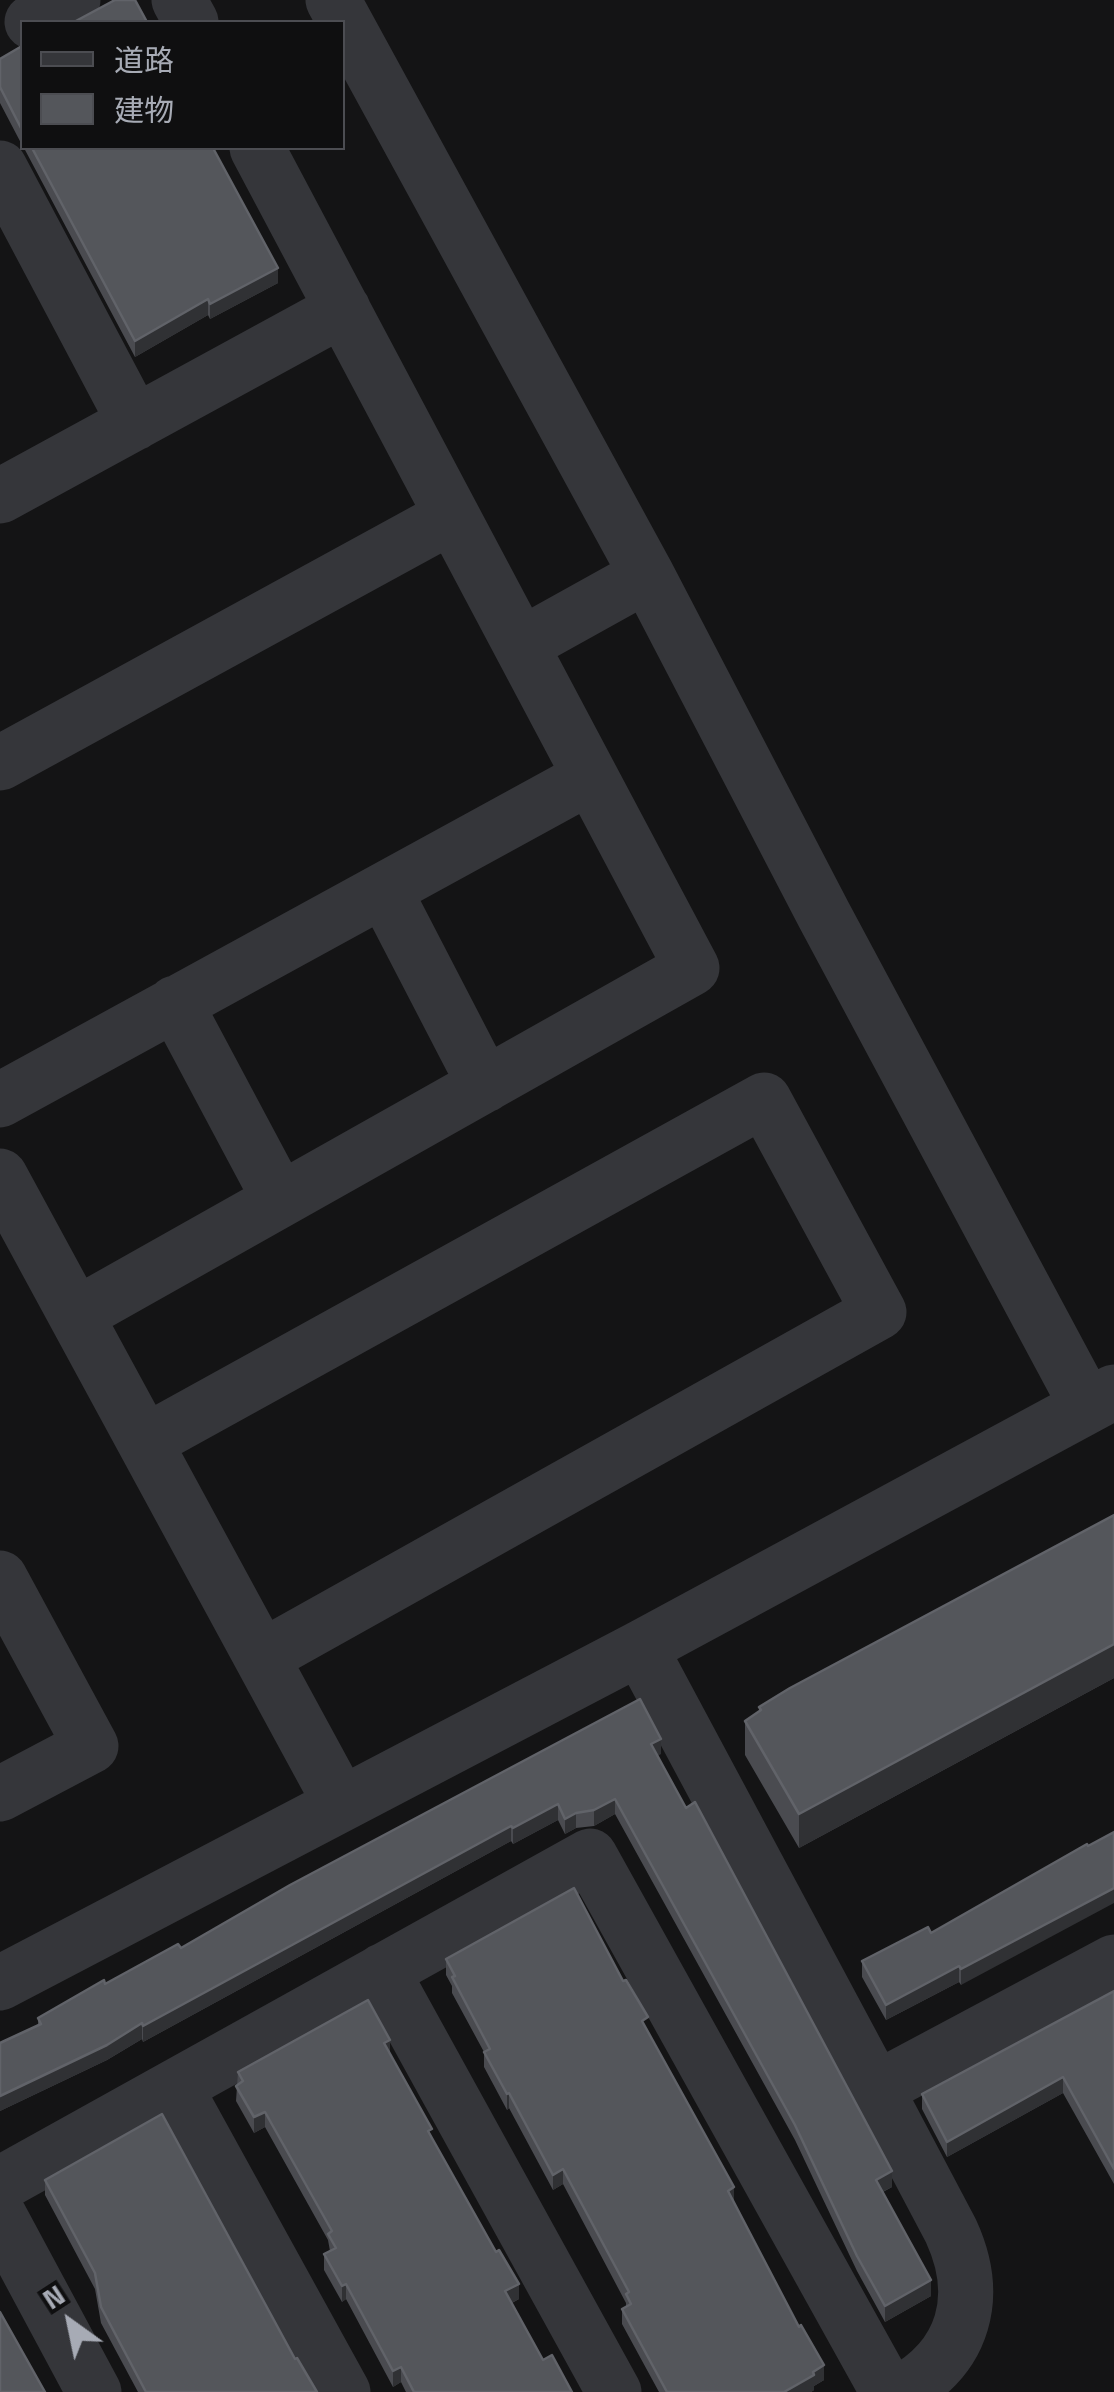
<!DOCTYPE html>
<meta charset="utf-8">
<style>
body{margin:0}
#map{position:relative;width:1114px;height:2392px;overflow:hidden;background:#141415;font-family:"Titillium Web","Noto Sans JP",sans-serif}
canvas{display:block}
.legend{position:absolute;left:20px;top:20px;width:325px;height:130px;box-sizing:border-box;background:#0f0f10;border:2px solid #4c4d52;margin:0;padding:12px 18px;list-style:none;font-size:30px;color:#a7abb5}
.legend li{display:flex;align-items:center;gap:20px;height:50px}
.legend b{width:50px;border:2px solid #4c4d52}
.north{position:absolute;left:20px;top:2272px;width:100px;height:100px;-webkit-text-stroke:8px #0f0f10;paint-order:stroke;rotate:327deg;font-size:28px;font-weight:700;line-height:40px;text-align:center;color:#a7abb5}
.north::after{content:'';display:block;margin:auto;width:35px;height:45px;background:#a7abb5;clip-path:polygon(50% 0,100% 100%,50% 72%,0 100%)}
</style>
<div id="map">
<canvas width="1114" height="2392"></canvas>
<ul class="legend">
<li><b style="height:12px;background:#35363a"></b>道路</li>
<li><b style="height:28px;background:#54565b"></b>建物</li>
</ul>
<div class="north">N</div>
</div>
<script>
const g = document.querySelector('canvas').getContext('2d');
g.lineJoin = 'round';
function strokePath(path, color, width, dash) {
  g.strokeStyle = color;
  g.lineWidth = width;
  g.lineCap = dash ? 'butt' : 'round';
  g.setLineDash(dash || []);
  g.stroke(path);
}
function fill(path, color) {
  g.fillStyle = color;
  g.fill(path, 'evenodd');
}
const minor = new Path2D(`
 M 179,0 L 191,22
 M 333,0 L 647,575 L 824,915 L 1087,1406
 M 32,22 L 73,0
 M 0,168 L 135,423
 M 0,496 L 343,309
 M 521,645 L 647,575
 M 0,763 L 452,516
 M 384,890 L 485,1085
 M 175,1003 L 280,1200
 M 0,1100 L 590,777
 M 0,1176 L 340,1802
 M 76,1315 L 692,968 L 257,148
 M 145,1442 L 764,1100 L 879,1312 L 262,1657
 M 0,1578 L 91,1746 L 0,1794
 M 640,1648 L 876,2089
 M 382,1971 L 614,2392
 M 0,1983 L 640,1648 L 1114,1392
 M 175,2087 L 343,2392
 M 0,2184 L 590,1856 L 888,2392
 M 0,2217 L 94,2392
 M 901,2392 C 965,2357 981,2296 951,2231 L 876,2089 L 1114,1962`);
const wall = new Path2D(`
 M 22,46 L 22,145 L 0,103 L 0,59 Z
 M 24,148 L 213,148 L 278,283 L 210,319 L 208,315 L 135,357 Z
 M 1114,1515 L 1114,1678 L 799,1848 L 745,1755 L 745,1721 L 759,1712 L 759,1707 Z
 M 661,1754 L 657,1756 L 892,2187 L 883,2192 L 931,2296 L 885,2322 L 857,2271 L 795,2140 L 615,1814 L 594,1826 L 576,1828 L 565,1834 L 558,1820 L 513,1844 L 511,1841 L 143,2042 L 142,2039 L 107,2060 L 0,2111 L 0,2043 L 38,2025 L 38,2018 L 181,1948 Z
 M 1087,1844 L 961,1985 L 959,1982 L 886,2020 L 862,1977 L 862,1961 L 931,1933 Z
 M 446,1959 L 648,2032 L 824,2380 L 814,2386 L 814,2390 L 811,2392 L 659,2392 L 622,2324 L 622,2309 L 626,2306 L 626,2303 L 563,2184 L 553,2190 L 509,2108 L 507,2110 L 484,2067 L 484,2052 L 452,1993 L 452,1986 L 446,1975 Z
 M 1114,1991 L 1114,2184 L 1063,2093 L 947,2157 L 922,2109 L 922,2094 Z
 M 390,2055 L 432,2137 L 519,2299 L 512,2303 L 543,2360 L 572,2392 L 406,2392 L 401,2382 L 393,2387 L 346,2299 L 342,2302 L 324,2270 L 324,2254 L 330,2251 L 328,2240 L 265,2127 L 254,2133 L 236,2101 L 238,2072 Z
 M 45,2180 L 295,2359 L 317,2392 L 138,2392 L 101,2323 L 95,2289 L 45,2195 Z`);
const shadedWall = new Path2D(`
 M 278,268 L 278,283 L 210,319 L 210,304 Z
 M 208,299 L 208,315 L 135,357 L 135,341 Z
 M 1114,1644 L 1114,1678 L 799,1848 L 799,1814 Z
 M 661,1739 L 661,1754 L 651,1759 L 651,1744 Z
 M 615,1799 L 615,1814 L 594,1826 L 594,1810 Z
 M 558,1804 L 558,1820 L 513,1844 L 513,1828 Z
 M 576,1813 L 576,1828 L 565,1834 L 565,1819 Z
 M 511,1826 L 511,1841 L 143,2042 L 143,2026 Z
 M 1114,1888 L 1114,1903 L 961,1985 L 961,1969 Z
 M 959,1966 L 959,1982 L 886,2020 L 886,2005 Z
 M 142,2023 L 142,2039 L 107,2060 L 0,2111 L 0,2096 Z
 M 390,2040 L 390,2055 L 384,2043 Z
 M 1063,2077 L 1063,2093 L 947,2157 L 947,2142 Z
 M 509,2093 L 509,2108 L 507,2110 L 507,2094 Z
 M 265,2112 L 265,2127 L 254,2133 L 254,2117 Z
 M 563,2169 L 563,2184 L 553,2190 L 553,2175 Z
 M 892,2171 L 892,2187 L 876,2195 L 876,2180 Z
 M 734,2187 L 734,2203 L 728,2191 Z
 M 931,2280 L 931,2296 L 885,2322 L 885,2306 Z
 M 346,2284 L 346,2299 L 342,2302 L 342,2286 Z
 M 519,2284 L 519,2299 L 505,2306 L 505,2291 Z
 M 824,2365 L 824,2380 L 814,2386 L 814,2390 L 811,2392 L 784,2392 Z
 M 401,2367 L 401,2382 L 393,2387 L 393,2371 Z`);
const building = new Path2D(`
 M 115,0 L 135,0 L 147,22 L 74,22 Z
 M 22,46 L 22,130 L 0,87 L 0,59 Z
 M 32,148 L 213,148 L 278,268 L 210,304 L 208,299 L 135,341 Z
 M 1114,1515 L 1114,1644 L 799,1814 L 745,1721 L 761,1710 L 759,1707 L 790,1688 Z
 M 640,1699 L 661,1739 L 651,1744 L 686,1808 L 695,1802 L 892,2171 L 876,2180 L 931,2280 L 885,2306 L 857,2256 L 795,2125 L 615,1799 L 594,1810 L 576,1813 L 565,1819 L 558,1804 L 513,1828 L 511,1826 L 143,2026 L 142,2023 L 107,2045 L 0,2096 L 0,2043 L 41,2024 L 38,2018 L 104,1980 L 105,1984 L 178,1944 L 181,1948 L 290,1885 Z
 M 1114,1832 L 1114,1888 L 961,1969 L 959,1966 L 886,2005 L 862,1961 L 928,1927 L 931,1933 L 1087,1844 L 1088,1846 Z
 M 574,1888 L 623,1981 L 626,1980 L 648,2017 L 642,2021 L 734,2187 L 728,2191 L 799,2327 L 801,2325 L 824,2365 L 813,2372 L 814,2375 L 784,2392 L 667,2392 L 622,2309 L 631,2304 L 626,2294 L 629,2292 L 563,2169 L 553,2175 L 509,2093 L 507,2094 L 484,2052 L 490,2049 L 452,1977 L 455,1976 L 446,1959 Z
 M 1114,1991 L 1114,2169 L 1063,2077 L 947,2142 L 922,2094 Z
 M 368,2000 L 390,2040 L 384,2043 L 432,2129 L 428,2131 L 496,2252 L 499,2250 L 519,2284 L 505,2291 L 543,2360 L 552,2355 L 572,2392 L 414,2392 L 401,2367 L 393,2371 L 346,2284 L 342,2286 L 324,2254 L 336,2248 L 328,2234 L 332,2231 L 265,2112 L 254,2117 L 236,2086 L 243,2081 L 238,2072 Z
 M 162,2114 L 295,2359 L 297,2358 L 317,2392 L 146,2392 L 101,2307 L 95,2273 L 45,2180 Z
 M 0,2312 L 45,2392 L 0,2392 Z`);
strokePath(minor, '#35363a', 55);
fill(wall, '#4a4b50');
fill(shadedWall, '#303134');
fill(building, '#54565b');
strokePath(building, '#616369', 2.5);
</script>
